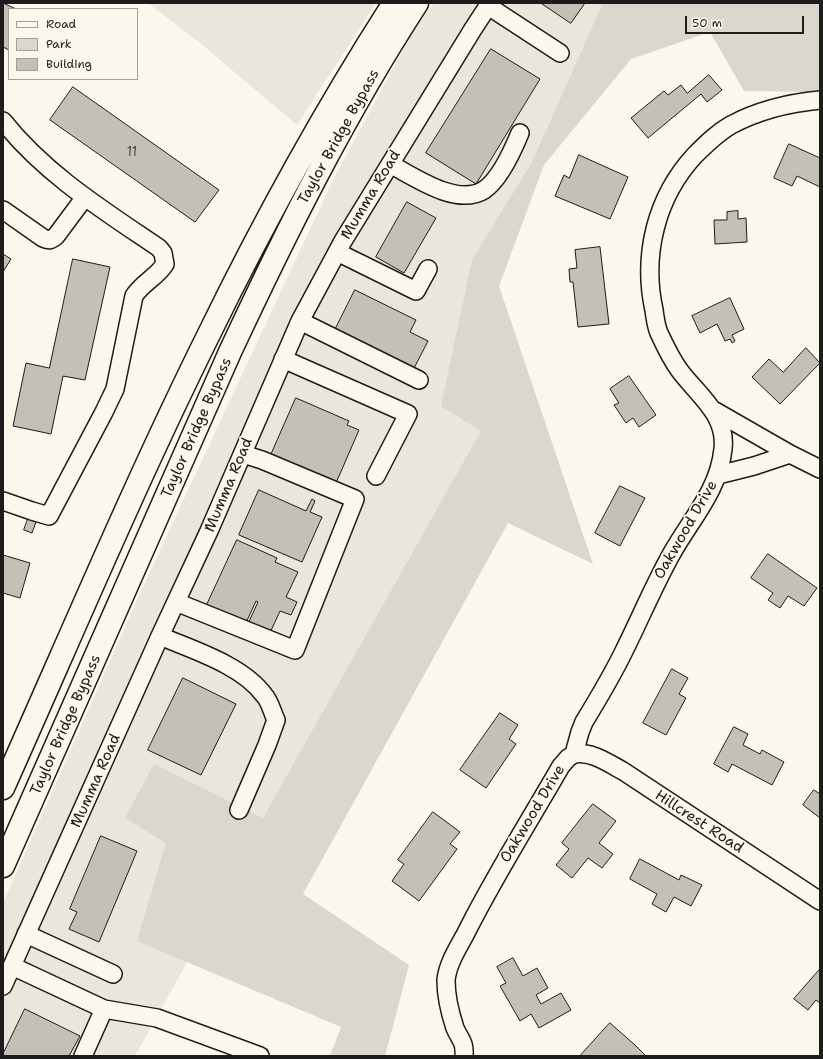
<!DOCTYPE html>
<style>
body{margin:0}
#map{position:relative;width:823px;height:1059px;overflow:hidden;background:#fbf7ec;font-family:"Shantell Sans",sans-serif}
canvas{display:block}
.frame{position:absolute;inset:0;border:4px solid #1c1c1c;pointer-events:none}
.legend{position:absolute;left:8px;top:8px;width:130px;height:72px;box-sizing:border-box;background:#fbf7ec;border:1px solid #a29f99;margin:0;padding:5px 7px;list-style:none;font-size:12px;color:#1c1c1c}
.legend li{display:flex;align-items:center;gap:8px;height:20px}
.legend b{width:20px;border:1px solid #a29f99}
.scale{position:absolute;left:685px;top:16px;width:119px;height:18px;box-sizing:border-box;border:2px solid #1c1c1c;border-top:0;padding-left:5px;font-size:12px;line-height:14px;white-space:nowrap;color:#1c1c1c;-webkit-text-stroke:3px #fbf7ec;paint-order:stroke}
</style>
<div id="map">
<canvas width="823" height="1059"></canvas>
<div class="frame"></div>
<ul class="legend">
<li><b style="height:5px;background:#fbf7ec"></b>Road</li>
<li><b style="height:11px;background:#dad7ce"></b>Park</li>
<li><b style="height:11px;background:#c3c0b8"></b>Building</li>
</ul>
<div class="scale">50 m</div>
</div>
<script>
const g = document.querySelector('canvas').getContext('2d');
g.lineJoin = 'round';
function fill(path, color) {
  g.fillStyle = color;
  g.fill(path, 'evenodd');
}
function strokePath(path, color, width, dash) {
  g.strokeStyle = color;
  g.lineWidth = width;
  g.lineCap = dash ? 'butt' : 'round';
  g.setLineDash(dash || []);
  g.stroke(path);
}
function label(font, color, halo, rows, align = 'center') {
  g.font = font + ' "Shantell Sans",sans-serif';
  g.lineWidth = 3.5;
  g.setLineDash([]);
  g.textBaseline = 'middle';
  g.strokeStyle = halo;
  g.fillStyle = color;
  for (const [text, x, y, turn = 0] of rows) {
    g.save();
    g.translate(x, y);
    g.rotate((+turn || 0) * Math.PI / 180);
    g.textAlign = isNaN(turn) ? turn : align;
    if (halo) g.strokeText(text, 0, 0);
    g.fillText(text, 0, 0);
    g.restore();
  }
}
const built = new Path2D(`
 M 148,3 L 376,3 L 297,125 L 200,43 Z
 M 434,3 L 609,3 L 456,358 L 482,431 L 135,1056 L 3,1056 L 3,903 L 141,591 L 332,182 L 413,31 Z`);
const green = new Path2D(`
 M 603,3 L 820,3 L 820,92 L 744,91 L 710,32 L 631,59 L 544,165 L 499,286 L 593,564 L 508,523 L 303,894 L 409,965 L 385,1056 L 330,1056 L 341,1027 L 137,941 L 166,843 L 125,818 L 154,764 L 263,818 L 481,431 L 441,406 L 472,260 L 532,162 Z`);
const building = new Path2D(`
 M 3,3 L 16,9 L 9,9 L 9,50 L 3,47 Z
 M 541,3 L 585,3 L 571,23 Z
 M 491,49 L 540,79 L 476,184 L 426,153 Z
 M 709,75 L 722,90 L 707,102 L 701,94 L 648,138 L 631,118 L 664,91 L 668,95 L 681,85 L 687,93 Z
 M 73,87 L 219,190 L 195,222 L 50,120 Z
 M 789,144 L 820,158 L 820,187 L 797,176 L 792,186 L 774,178 Z
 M 579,155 L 628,177 L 610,219 L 555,196 L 564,175 L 569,178 Z
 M 407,202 L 436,218 L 404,273 L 376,257 Z
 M 738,211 L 738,219 L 746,218 L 747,242 L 715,244 L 714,220 L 727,220 L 727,212 Z
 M 600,247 L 609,324 L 578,327 L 573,282 L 570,282 L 569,269 L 577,268 L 575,250 Z
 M 3,254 L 11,259 L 3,272 Z
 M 73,259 L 110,267 L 85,380 L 63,376 L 51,434 L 13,426 L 26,363 L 49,368 Z
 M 355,290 L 416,320 L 410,332 L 428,341 L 411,374 L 332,336 Z
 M 730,298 L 744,329 L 732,335 L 735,341 L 732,343 L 730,339 L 725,341 L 717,324 L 700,333 L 692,316 Z
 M 806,348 L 820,363 L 780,404 L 752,377 L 769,359 L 783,372 Z
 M 629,376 L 656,415 L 639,427 L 633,418 L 626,423 L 614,405 L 619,403 L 610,389 Z
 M 296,398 L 349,421 L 347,425 L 359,430 L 336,483 L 271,455 Z
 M 620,486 L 645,498 L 620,546 L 595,533 Z
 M 259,490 L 306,511 L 312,499 L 315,501 L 310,512 L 322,517 L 302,562 L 239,535 Z
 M 28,519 L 36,522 L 32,533 L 24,530 Z
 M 237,540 L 277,558 L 275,562 L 298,572 L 286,597 L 297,602 L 291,615 L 280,611 L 268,637 L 246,628 L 258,602 L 256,601 L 244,627 L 205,609 Z
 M 768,554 L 817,588 L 804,606 L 788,596 L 780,608 L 768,600 L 773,593 L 751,578 Z
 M 3,555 L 30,563 L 20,598 L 3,593 Z
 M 672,669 L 688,678 L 679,694 L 686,698 L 666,735 L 643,723 Z
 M 183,678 L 236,704 L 201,775 L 148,750 Z
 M 500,713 L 518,725 L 509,739 L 516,744 L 486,788 L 460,770 Z
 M 734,727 L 748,734 L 743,745 L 760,754 L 762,750 L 784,762 L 772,785 L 732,764 L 728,772 L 714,764 Z
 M 814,790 L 820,794 L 820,818 L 803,805 Z
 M 593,804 L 616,821 L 599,843 L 613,854 L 602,868 L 588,858 L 572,878 L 556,865 L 569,849 L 562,843 Z
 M 433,812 L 460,832 L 450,844 L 457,849 L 419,901 L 392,881 L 404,864 L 398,860 Z
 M 101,836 L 137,851 L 99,942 L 69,929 L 77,912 L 70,909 Z
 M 640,859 L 679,880 L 681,875 L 702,885 L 691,906 L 674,897 L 666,912 L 652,904 L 657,894 L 630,879 Z
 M 513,958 L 523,976 L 537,968 L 548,988 L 536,995 L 541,1004 L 561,993 L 571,1010 L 539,1028 L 531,1014 L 520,1021 L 500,986 L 506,983 L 497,967 Z
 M 820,969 L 820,1003 L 816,1000 L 808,1010 L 794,999 Z
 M 25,1009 L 80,1036 L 69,1056 L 3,1056 L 3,1054 Z
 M 610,1023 L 635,1045 L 646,1056 L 580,1056 Z`);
const minor = new Path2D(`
 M 488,6 L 560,53
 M 3,121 C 45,174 103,210 159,248 L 163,253 L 165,264 C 157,277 142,283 134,296 L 115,389 L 104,412 L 49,516 L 32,511 L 3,501
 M 390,164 C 414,177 457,207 484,190 C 499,180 513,150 520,133
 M 3,210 L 43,238 C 49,241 51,240 56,236 L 85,197
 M 337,252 L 416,291 L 428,269
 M 300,321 L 419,380
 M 283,359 L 408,414 L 376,476
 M 715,411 L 790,454
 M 718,475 L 754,466 L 790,454 L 820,469
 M 176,602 L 295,650 L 355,499 L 262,460 L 243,454
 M 160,636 C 193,650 242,665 264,695 C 270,701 272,712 276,720 L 267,745 L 239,810
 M 574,754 C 592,751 608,763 623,771 L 820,901
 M 26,934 L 113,974
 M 12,966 L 104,1009 L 157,1018 L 260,1056
 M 3,986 L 160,636 L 209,531 L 300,321 L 343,241 L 473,29 L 490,3
 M 83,1056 L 104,1009
 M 464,1056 C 465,1041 460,1040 455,1028 C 450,1013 446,996 446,980 C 448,961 461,944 469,927 C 497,872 530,820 561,766 L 568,758 L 574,754 L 580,732 L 584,722 C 598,699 612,676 624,651 C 640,619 654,585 672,553 C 691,519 719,490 723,449 C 727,415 698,395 680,371 C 671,359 665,346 659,333 C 656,326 655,318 654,310 C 642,255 656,197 695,155 C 706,144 717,133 731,125 C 759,110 788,103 820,100`);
const major = new Path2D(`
 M 3,788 C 71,636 135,483 209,334 C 264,221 326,109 394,3
 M 3,866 L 230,352 C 286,232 345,114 417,3`);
const numberNames = [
 ["11",132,153]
];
const streetNames = [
 ["Taylor Bridge Bypass",339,137,-61],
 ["Mumma Road",371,195,-59],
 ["Taylor Bridge Bypass",197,428,-66],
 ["Mumma Road",229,485,-67],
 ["Oakwood Drive",686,530,-60],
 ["Taylor Bridge Bypass",66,725,-66],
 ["Mumma Road",96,781,-66],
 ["Oakwood Drive",533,814,-59],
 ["Hillcrest Road",699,822,33]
];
fill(built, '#eae6dc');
fill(green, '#dad7ce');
fill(building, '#c3c0b8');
strokePath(building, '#1c1c1c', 1);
strokePath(minor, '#1c1c1c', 20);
strokePath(major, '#1c1c1c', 25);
strokePath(minor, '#fbf7ec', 17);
strokePath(major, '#fbf7ec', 22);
label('13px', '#464543', null, numberNames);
label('15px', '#1c1c1c', '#fbf7ec', streetNames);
</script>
